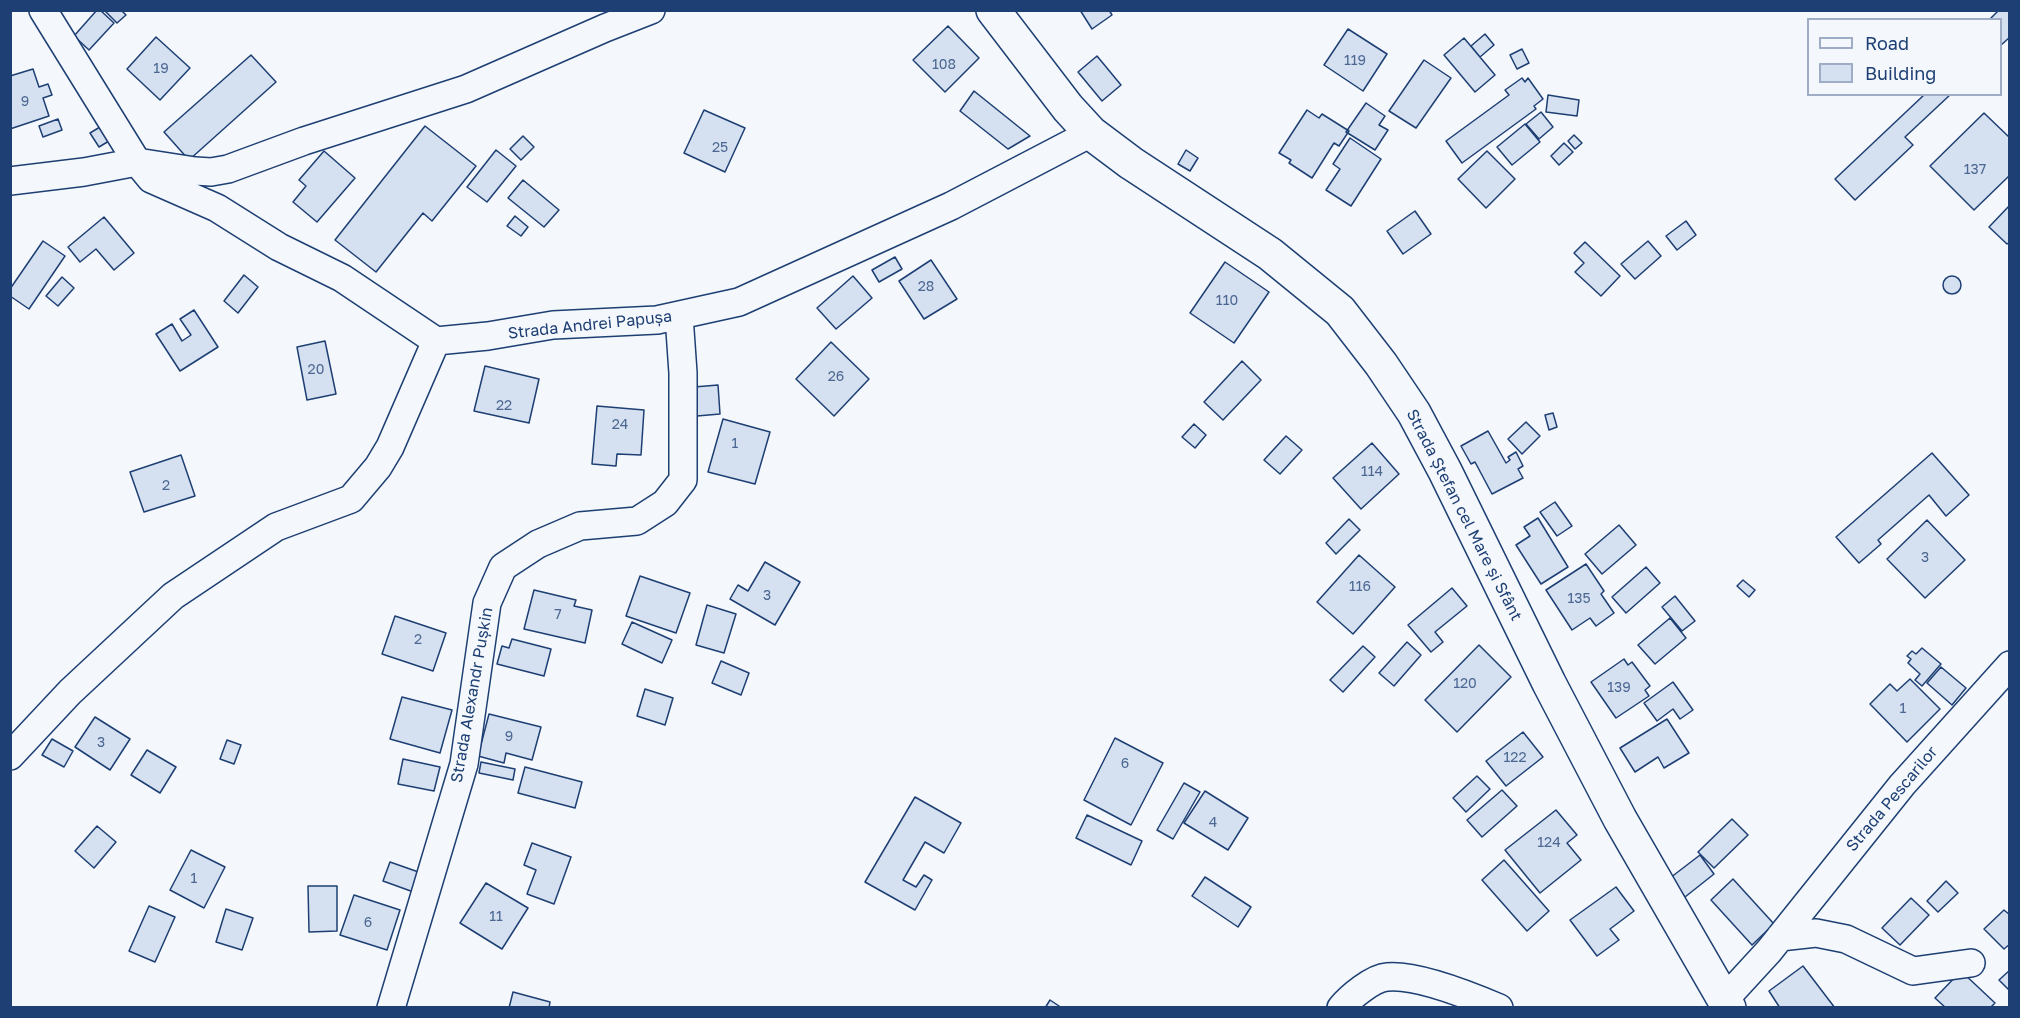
<!DOCTYPE html>
<meta charset="utf-8">
<style>
body{margin:0}
#map{position:relative;width:2020px;height:1018px;overflow:hidden;background:#f4f7fb;font-family:"Golos Text",sans-serif}
canvas{display:block}
.frame{position:absolute;inset:0;border:12px solid #1d3f73;pointer-events:none}
.legend{position:absolute;left:1807px;top:18px;width:195px;height:78px;box-sizing:border-box;background:#f4f7fb;border:2px solid #9eadc5;margin:0;padding:8px 10px;list-style:none;font-size:18px;color:#1d3f73}
.legend li{display:flex;align-items:center;gap:12px;height:30px}
.legend b{width:30px;border:2px solid #9eadc5}
</style>
<div id="map">
<canvas width="2020" height="1018"></canvas>
<div class="frame"></div>
<ul class="legend">
<li><b style="height:8px;background:#f4f7fb"></b>Road</li>
<li><b style="height:16px;background:#d5e0f0"></b>Building</li>
</ul>
</div>
<script>
const g = document.querySelector('canvas').getContext('2d');
g.lineJoin = 'round';
function fill(path, color) {
  g.fillStyle = color;
  g.fill(path, 'evenodd');
}
function strokePath(path, color, width, dash) {
  g.strokeStyle = color;
  g.lineWidth = width;
  g.lineCap = dash ? 'butt' : 'round';
  g.setLineDash(dash || []);
  g.stroke(path);
}
function label(font, color, halo, rows, align = 'center') {
  g.font = font + ' "Golos Text",sans-serif';
  g.lineWidth = 4.5;
  g.setLineDash([]);
  g.textBaseline = 'middle';
  g.strokeStyle = halo;
  g.fillStyle = color;
  for (const [text, x, y, turn = 0] of rows) {
    g.save();
    g.translate(x, y);
    g.rotate((+turn || 0) * Math.PI / 180);
    g.textAlign = isNaN(turn) ? turn : align;
    if (halo) g.strokeText(text, 0, 0);
    g.fillText(text, 0, 0);
    g.restore();
  }
}
const building = new Path2D(`
 M 97,10 L 100,10 L 114,23 L 89,50 L 74,36 Z
 M 104,10 L 121,10 L 126,15 L 117,23 Z
 M 1080,10 L 1109,10 L 1112,15 L 1092,29 Z
 M 1999,10 L 2010,10 L 2010,37 L 2000,46 L 2000,20 L 1989,20 Z
 M 948,26 L 979,58 L 945,92 L 913,60 Z
 M 1348,29 L 1387,54 L 1363,91 L 1324,65 Z
 M 1485,34 L 1494,45 L 1480,57 L 1471,46 Z
 M 156,37 L 190,68 L 160,100 L 127,69 Z
 M 1464,38 L 1495,75 L 1475,92 L 1444,55 Z
 M 1522,49 L 1529,63 L 1517,69 L 1510,55 Z
 M 251,55 L 276,82 L 189,160 L 164,132 Z
 M 1097,56 L 1121,85 L 1102,101 L 1078,72 Z
 M 1424,60 L 1451,78 L 1416,128 L 1389,111 Z
 M 33,69 L 39,87 L 48,84 L 52,95 L 43,98 L 49,116 L 10,129 L 10,76 Z
 M 1522,78 L 1525,82 L 1528,78 L 1543,99 L 1534,106 L 1536,109 L 1462,163 L 1446,141 L 1509,95 L 1505,90 Z
 M 974,91 L 1030,136 L 1008,149 L 960,111 Z
 M 1925,94 L 1951,94 L 1905,137 L 1913,145 L 1855,200 L 1835,179 Z
 M 1548,95 L 1579,100 L 1577,116 L 1546,112 Z
 M 1366,103 L 1385,116 L 1379,125 L 1388,130 L 1375,150 L 1346,132 Z
 M 704,110 L 745,128 L 725,172 L 684,153 Z
 M 1307,110 L 1319,118 L 1322,114 L 1349,131 L 1339,146 L 1334,143 L 1312,178 L 1289,163 L 1291,160 L 1279,153 Z
 M 1541,112 L 1553,127 L 1539,139 L 1526,124 Z
 M 1984,113 L 2010,138 L 2010,175 L 1974,210 L 1930,166 Z
 M 58,119 L 62,130 L 43,137 L 39,126 Z
 M 1525,124 L 1540,142 L 1512,165 L 1497,147 Z
 M 425,126 L 476,166 L 432,221 L 423,213 L 376,272 L 335,240 Z
 M 100,127 L 109,141 L 99,147 L 90,133 Z
 M 1574,135 L 1582,143 L 1575,149 L 1568,141 Z
 M 523,136 L 534,147 L 521,160 L 510,149 Z
 M 1350,138 L 1381,159 L 1351,206 L 1326,190 L 1340,169 L 1333,164 Z
 M 1564,143 L 1573,152 L 1559,165 L 1551,156 Z
 M 496,150 L 516,166 L 487,202 L 467,187 Z
 M 1186,150 L 1198,158 L 1190,171 L 1178,164 Z
 M 324,151 L 355,178 L 317,222 L 293,202 L 306,186 L 299,180 Z
 M 1487,151 L 1515,179 L 1486,208 L 1458,179 Z
 M 523,180 L 559,210 L 544,227 L 508,198 Z
 M 2010,205 L 2010,242 L 2007,244 L 1989,227 Z
 M 1415,211 L 1431,234 L 1403,254 L 1387,231 Z
 M 515,216 L 528,227 L 521,236 L 507,226 Z
 M 104,217 L 134,253 L 114,270 L 96,249 L 80,262 L 68,247 Z
 M 1686,221 L 1696,235 L 1677,250 L 1666,236 Z
 M 43,241 L 65,256 L 29,309 L 10,296 L 10,289 Z
 M 1648,241 L 1661,256 L 1635,279 L 1621,264 Z
 M 1585,242 L 1620,276 L 1601,296 L 1575,272 L 1584,263 L 1574,253 Z
 M 895,257 L 902,269 L 879,282 L 872,270 Z
 M 931,260 L 957,299 L 924,319 L 899,281 Z
 M 1225,262 L 1269,292 L 1234,343 L 1190,313 Z
 M 244,275 L 258,287 L 238,313 L 224,301 Z
 M1943 285a9 9 0 1 1 18 0a9 9 0 1 1-18 0Z
 M 853,276 L 872,298 L 836,329 L 817,308 Z
 M 62,277 L 74,288 L 58,306 L 46,296 Z
 M 194,310 L 218,347 L 180,371 L 156,334 L 172,324 L 182,341 L 191,335 L 180,319 Z
 M 325,341 L 336,394 L 307,400 L 297,347 Z
 M 831,342 L 869,379 L 834,416 L 796,379 Z
 M 1242,361 L 1261,380 L 1223,420 L 1204,402 Z
 M 485,366 L 539,379 L 529,423 L 474,411 Z
 M 718,385 L 720,414 L 697,416 L 694,387 Z
 M 597,406 L 644,410 L 641,455 L 617,454 L 616,466 L 592,464 Z
 M 1553,413 L 1557,427 L 1549,430 L 1545,415 Z
 M 723,419 L 770,432 L 755,484 L 708,472 Z
 M 1526,422 L 1540,436 L 1522,454 L 1508,439 Z
 M 1194,424 L 1206,435 L 1195,448 L 1182,437 Z
 M 1488,431 L 1506,463 L 1510,460 L 1508,457 L 1516,452 L 1523,466 L 1518,469 L 1523,478 L 1492,494 L 1475,462 L 1471,464 L 1461,446 Z
 M 1286,436 L 1302,450 L 1280,474 L 1264,460 Z
 M 1372,443 L 1399,474 L 1361,509 L 1333,478 Z
 M 1932,453 L 1969,495 L 1946,516 L 1929,495 L 1878,540 L 1881,544 L 1859,563 L 1836,537 Z
 M 181,455 L 195,496 L 144,512 L 130,472 Z
 M 1555,502 L 1572,526 L 1557,536 L 1540,512 Z
 M 1538,518 L 1568,567 L 1541,584 L 1516,545 L 1530,536 L 1524,527 Z
 M 1349,519 L 1360,530 L 1336,554 L 1326,543 Z
 M 1927,520 L 1965,560 L 1925,598 L 1887,559 Z
 M 1619,525 L 1636,545 L 1602,574 L 1585,554 Z
 M 1359,555 L 1395,587 L 1353,634 L 1317,602 Z
 M 765,562 L 800,582 L 775,625 L 730,599 L 738,585 L 748,591 Z
 M 1586,564 L 1604,591 L 1601,594 L 1614,613 L 1596,626 L 1590,618 L 1572,630 L 1546,590 Z
 M 1646,567 L 1660,583 L 1626,613 L 1612,597 Z
 M 640,576 L 690,593 L 676,633 L 626,616 Z
 M 1743,580 L 1755,590 L 1749,597 L 1737,586 Z
 M 1452,588 L 1467,606 L 1435,632 L 1443,642 L 1431,652 L 1408,625 Z
 M 534,590 L 576,600 L 574,606 L 592,610 L 585,643 L 524,629 Z
 M 1675,596 L 1695,621 L 1682,631 L 1662,607 Z
 M 707,605 L 736,614 L 724,653 L 696,645 Z
 M 395,616 L 446,633 L 433,671 L 382,654 Z
 M 1670,618 L 1686,638 L 1655,664 L 1638,645 Z
 M 632,622 L 672,640 L 662,663 L 622,644 Z
 M 512,639 L 551,649 L 544,676 L 497,664 L 502,646 L 509,648 Z
 M 1407,642 L 1421,655 L 1394,686 L 1379,673 Z
 M 1479,645 L 1511,677 L 1457,732 L 1425,700 Z
 M 1363,646 L 1375,657 L 1343,692 L 1330,680 Z
 M 1922,648 L 1941,664 L 1922,686 L 1915,680 L 1920,674 L 1908,663 L 1911,659 L 1907,656 L 1912,651 L 1916,654 Z
 M 1624,659 L 1628,665 L 1632,662 L 1650,686 L 1645,690 L 1649,696 L 1616,718 L 1591,682 Z
 M 721,661 L 749,673 L 741,695 L 712,683 Z
 M 1941,667 L 1966,688 L 1952,705 L 1927,683 Z
 M 1910,679 L 1940,709 L 1907,742 L 1870,704 L 1890,684 L 1897,691 Z
 M 1673,682 L 1693,710 L 1680,719 L 1673,709 L 1657,721 L 1644,703 Z
 M 645,689 L 673,698 L 665,725 L 637,716 Z
 M 402,697 L 452,710 L 440,753 L 390,739 Z
 M 489,714 L 541,727 L 532,760 L 506,753 L 504,763 L 478,756 Z
 M 95,717 L 130,739 L 110,770 L 75,747 Z
 M 1667,719 L 1689,753 L 1664,768 L 1658,757 L 1635,772 L 1620,748 Z
 M 1523,732 L 1543,757 L 1506,786 L 1486,761 Z
 M 1115,738 L 1163,763 L 1131,825 L 1084,800 Z
 M 52,739 L 73,751 L 64,767 L 42,755 Z
 M 227,740 L 241,745 L 234,764 L 220,759 Z
 M 147,750 L 176,767 L 160,793 L 131,775 Z
 M 403,759 L 440,767 L 434,791 L 398,784 Z
 M 481,762 L 515,769 L 513,780 L 479,773 Z
 M 525,767 L 582,782 L 575,808 L 518,793 Z
 M 1477,776 L 1490,789 L 1466,812 L 1453,798 Z
 M 1184,783 L 1200,792 L 1173,839 L 1157,830 Z
 M 1502,790 L 1517,806 L 1482,837 L 1467,820 Z
 M 1205,791 L 1248,818 L 1228,850 L 1184,823 Z
 M 915,797 L 961,823 L 944,853 L 925,842 L 903,880 L 916,887 L 924,875 L 932,880 L 915,910 L 865,882 Z
 M 1556,810 L 1577,835 L 1567,843 L 1581,860 L 1540,893 L 1505,850 Z
 M 1087,815 L 1142,841 L 1131,865 L 1076,838 Z
 M 1732,819 L 1748,835 L 1714,868 L 1698,852 Z
 M 97,826 L 116,842 L 94,868 L 75,851 Z
 M 532,843 L 571,857 L 554,904 L 527,894 L 536,870 L 524,865 Z
 M 191,850 L 225,867 L 204,908 L 170,890 Z
 M 1700,855 L 1714,874 L 1685,897 L 1670,878 Z
 M 1504,860 L 1549,911 L 1527,931 L 1482,880 Z
 M 390,862 L 427,875 L 419,894 L 383,881 Z
 M 1205,877 L 1251,907 L 1238,927 L 1192,896 Z
 M 1733,879 L 1774,924 L 1752,945 L 1711,900 Z
 M 1946,881 L 1958,893 L 1938,912 L 1927,901 Z
 M 486,883 L 528,908 L 502,949 L 460,923 Z
 M 308,886 L 337,886 L 337,931 L 309,932 Z
 M 1616,887 L 1634,911 L 1610,929 L 1619,940 L 1597,956 L 1570,920 Z
 M 354,895 L 400,910 L 387,950 L 340,935 Z
 M 1911,898 L 1929,915 L 1900,945 L 1882,928 Z
 M 149,906 L 175,917 L 155,962 L 129,951 Z
 M 226,909 L 253,918 L 242,950 L 216,942 Z
 M 2004,910 L 2010,915 L 2010,944 L 2004,949 L 1984,929 Z
 M 1803,966 L 1835,1008 L 1780,1008 L 1769,991 Z
 M 2010,970 L 2010,991 L 1999,980 Z
 M 1961,971 L 1995,1003 L 1990,1008 L 1946,1008 L 1935,998 Z
 M 513,992 L 550,1002 L 549,1008 L 509,1008 Z
 M 1050,1000 L 1062,1008 L 1045,1008 Z`);
const minor = new Path2D(`
 M 43,10 L 137,162 L 151,179 L 217,208 L 279,247 L 342,278 L 436,341 L 488,336 L 553,325 L 657,320 L 739,302 L 951,206 L 1091,133
 M 10,181 L 84,172 L 137,162 L 195,171 L 211,172 L 228,169 L 304,141 L 466,89 L 605,28 L 651,10
 M 10,756 L 70,692 L 173,596 L 276,527 L 351,499 L 378,467 L 390,447 L 436,341
 M 1780,937 L 1816,933 L 1846,939 L 1913,971 L 1971,963
 M 1724,1000 L 1769,951 L 1902,785 L 2010,665
 M 391,1008 L 464,764 L 487,603 L 503,567 L 538,544 L 580,526 L 637,521 L 665,503 L 683,480 L 683,373 L 679,316
 M 1341,1008 C 1350,997 1373,978 1387,977 C 1416,974 1471,996 1499,1008`);
const primary = new Path2D(`
 M 993,10 L 1068,108 L 1091,133 L 1131,163 L 1270,254 L 1340,311 L 1381,364 L 1414,413 L 1445,471 L 1549,683 L 1620,819 L 1729,1008`);
const numberNames = [
 ["119",1355,61],
 ["108",944,65],
 ["19",161,69],
 ["9",25,102],
 ["25",720,148],
 ["137",1975,170],
 ["28",926,287],
 ["110",1227,301],
 ["20",316,370],
 ["26",836,377],
 ["22",504,406],
 ["24",620,425],
 ["1",735,444],
 ["114",1372,472],
 ["2",166,486],
 ["3",1925,558],
 ["116",1360,587],
 ["3",767,596],
 ["135",1579,599],
 ["7",558,615],
 ["2",418,640],
 ["120",1465,684],
 ["139",1619,688],
 ["1",1903,709],
 ["9",509,737],
 ["3",101,743],
 ["122",1515,758],
 ["6",1125,764],
 ["4",1213,823],
 ["124",1549,843],
 ["1",194,879],
 ["11",496,917],
 ["6",368,923]
];
const streetNames = [
 ["Strada Andrei Papușa",590,325,-6],
 ["Strada Ștefan cel Mare și Sfânt",1464,515,63],
 ["Strada Alexandr Pușkin",472,695,-80],
 ["Strada Pescarilor",1892,799,-50]
];
fill(building, '#d5e0f0');
strokePath(building, '#1d3f73', 1.5);
strokePath(minor, '#1d3f73', 30);
strokePath(primary, '#1d3f73', 36);
strokePath(minor, '#f4f7fb', 27);
strokePath(primary, '#f4f7fb', 33);
label('14px', '#4b6792', null, numberNames);
label('16px', '#1d3f73', '#f4f7fb', streetNames);
</script>
